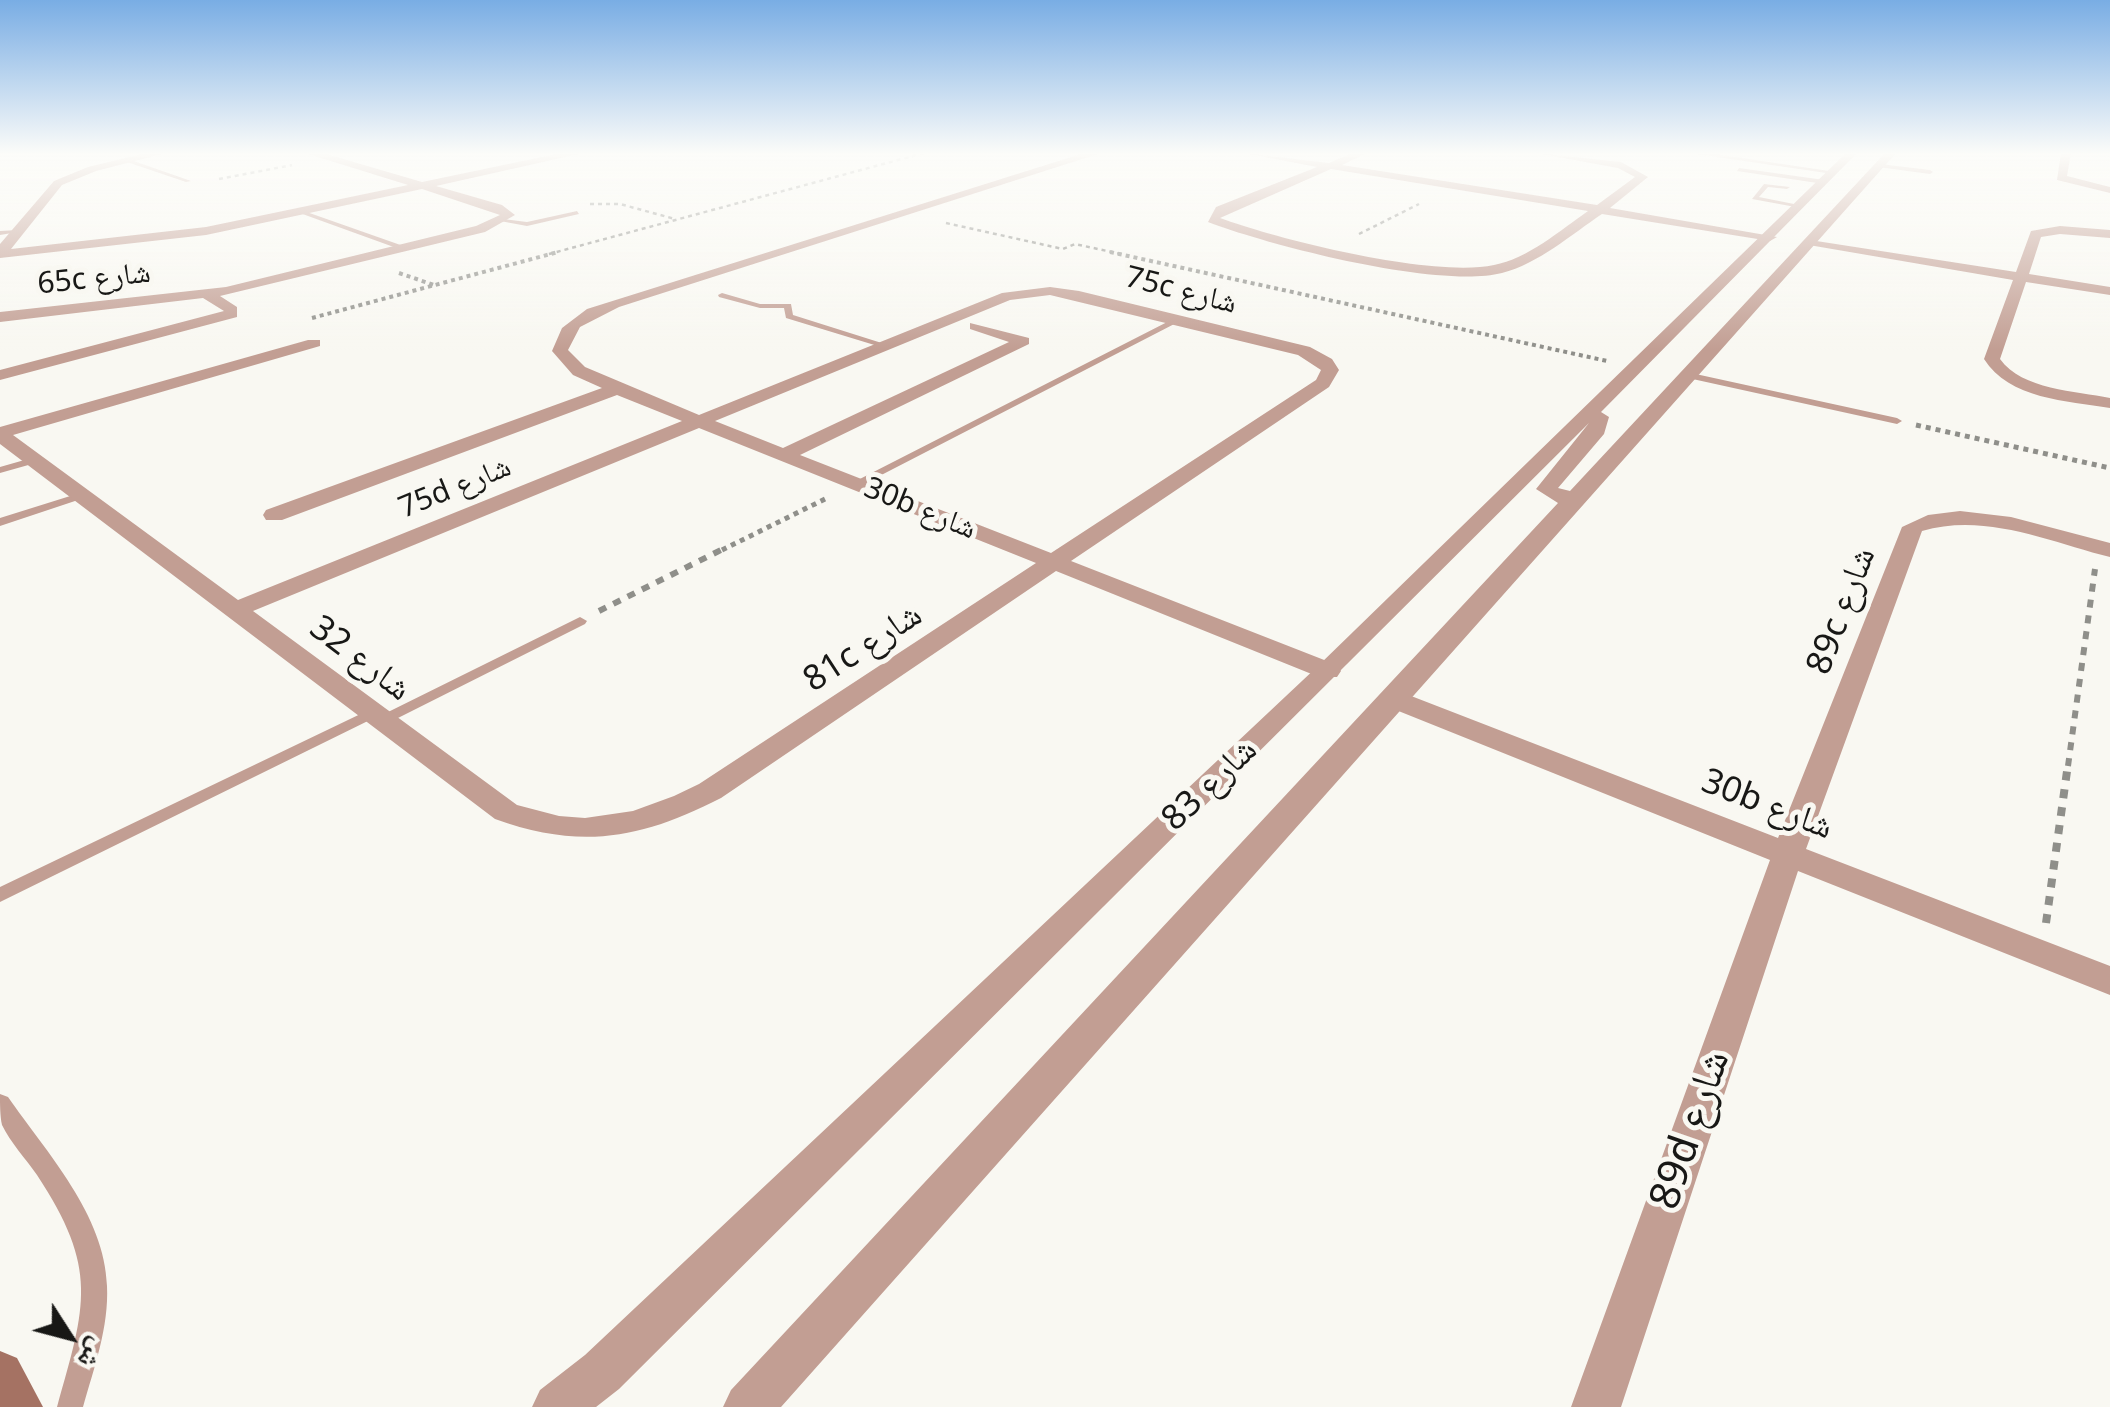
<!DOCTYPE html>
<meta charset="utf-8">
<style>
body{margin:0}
#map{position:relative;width:2110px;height:1407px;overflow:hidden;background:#f9f8f2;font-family:"Noto Sans","Noto Naskh Arabic",sans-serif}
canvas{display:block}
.north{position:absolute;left:20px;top:1287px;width:100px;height:100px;-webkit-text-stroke:8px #f9f8f2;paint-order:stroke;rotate:126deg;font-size:28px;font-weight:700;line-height:40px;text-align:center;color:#181816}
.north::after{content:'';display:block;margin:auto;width:35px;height:45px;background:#181816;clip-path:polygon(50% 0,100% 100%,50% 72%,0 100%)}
</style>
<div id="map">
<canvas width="2110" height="1407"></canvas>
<div class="north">ش</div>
</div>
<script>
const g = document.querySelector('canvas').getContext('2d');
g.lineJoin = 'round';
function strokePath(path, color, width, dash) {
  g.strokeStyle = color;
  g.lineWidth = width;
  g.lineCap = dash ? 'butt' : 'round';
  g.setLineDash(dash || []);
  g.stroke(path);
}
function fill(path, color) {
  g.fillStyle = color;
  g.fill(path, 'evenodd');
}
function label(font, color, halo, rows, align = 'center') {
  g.font = font + ' "Noto Sans","Noto Naskh Arabic",sans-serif';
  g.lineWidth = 10;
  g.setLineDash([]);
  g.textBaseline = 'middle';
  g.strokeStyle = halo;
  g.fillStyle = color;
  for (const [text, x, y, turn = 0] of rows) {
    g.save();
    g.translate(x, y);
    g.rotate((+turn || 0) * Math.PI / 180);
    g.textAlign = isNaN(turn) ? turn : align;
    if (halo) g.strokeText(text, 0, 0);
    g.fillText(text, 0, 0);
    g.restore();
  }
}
const pathFar4 = new Path2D(`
 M 219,179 L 292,165
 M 590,204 L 620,204 L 675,219
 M 946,223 L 1063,249 L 1075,244 L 1121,254
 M 1359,234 L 1419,204
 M 549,254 L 924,153`);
const pathFar3 = new Path2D(`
 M 1110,252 L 1607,361
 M 399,273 L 434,285
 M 312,318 L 558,252`);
const pathFar2 = new Path2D(`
 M 1916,425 L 2110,468
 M 722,550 L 825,499`);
const pathFar1 = new Path2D(`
 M 599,611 L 727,547
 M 2068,766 L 2095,569`);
const path = new Path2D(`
 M 2046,923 L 2068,764`);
const service = new Path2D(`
 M 1690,153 L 1708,153 L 1836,172 L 1833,174 Z
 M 124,159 L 128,159 L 191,181 L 186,182 L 124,161 Z
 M 1880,164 L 1930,170 L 1933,172 L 1930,174 L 1878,167 Z
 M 1739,168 L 1824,180 L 1827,182 L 1824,184 L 1737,171 Z
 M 1764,184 L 1790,187 L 1787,189 L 1768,187 L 1759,197 L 1804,206 L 1801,208 L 1752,199 Z
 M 297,210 L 301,210 L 409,248 L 402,250 L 297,212 Z
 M 577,211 L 579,214 L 527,226 L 500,221 L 503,219 L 527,222 Z
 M 18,230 L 18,232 L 0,235 L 0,231 Z
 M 722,293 L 760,304 L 791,304 L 793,315 L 888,345 L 881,347 L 786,318 L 784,308 L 760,308 L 719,297 L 718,295 Z
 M 1177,317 L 1184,319 L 860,486 L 856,487 L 850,484 Z
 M 1691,373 L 1897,418 L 1902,421 L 1897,424 L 1688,378 L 1686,376 Z
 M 35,457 L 39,458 L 39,462 L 0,473 L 0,467 Z
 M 83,492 L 89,495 L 87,497 L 0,526 L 0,518 Z
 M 580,617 L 587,621 L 585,624 L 388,723 L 383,725 L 375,720 L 378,717 Z
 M 373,708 L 381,713 L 378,716 L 0,902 L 0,887 Z
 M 0,1094 L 8,1097 C 47,1153 105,1215 107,1286 C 109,1327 94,1368 83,1407 L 57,1407 C 86,1305 99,1269 37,1175 C 26,1159 10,1142 2,1125 C 0,1116 0,1104 0,1094 Z`);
const minor = new Path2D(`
 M 146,153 L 166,153 L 96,171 L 62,185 L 11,249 L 206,227 L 408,185 L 305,153 L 323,153 L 422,182 L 561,153 L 583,153 L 436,186 L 502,205 L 515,215 L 485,232 L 220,296 L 237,307 L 237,317 L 0,380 L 0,370 L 224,311 L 203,298 L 0,322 L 0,312 L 226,287 L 476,226 L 500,215 L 422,189 L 206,235 L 0,258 L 0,244 L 54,181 L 88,167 Z
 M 1084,153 L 1101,153 L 619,307 L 580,327 L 568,350 L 585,367 L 699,415 L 1002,293 L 1050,287 L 1079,291 L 1310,347 L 1332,359 L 1339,370 L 1329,387 L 1071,561 L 1337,665 L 1341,671 L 1337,677 L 1319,677 L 1056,571 L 721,798 C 641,839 581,850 495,819 L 0,444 L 0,427 L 308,340 L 320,340 L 320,346 L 13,435 L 238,600 L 682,421 L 617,395 L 282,520 L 266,520 L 263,515 L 266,510 L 602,388 L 573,375 L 552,351 L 562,328 L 587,309 ZM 1050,295 L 1298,355 L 1321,370 L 1316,380 L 1051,553 L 800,455 L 1029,344 L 1029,338 L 970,323 L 970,329 L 1009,342 L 783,448 L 715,421 L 1010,300 ZM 699,428 L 1036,563 L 699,784 L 674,796 L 633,811 L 585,818 L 559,816 L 517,805 L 253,611 Z
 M 1244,153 L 1329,163 L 1352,153 L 1367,153 L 1342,165 L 1597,205 L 1635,177 L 1618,168 L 1536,153 L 1621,162 L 1648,177 L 1610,208 L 1777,237 L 1770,241 L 1602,214 C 1572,234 1538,264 1502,273 C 1438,289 1271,246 1208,222 L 1216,207 L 1317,167 ZM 1331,169 L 1588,211 C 1561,230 1527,259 1494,265 C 1433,278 1280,240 1220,218 Z
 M 2061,153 L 2071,153 L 2067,176 L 2110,187 L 2110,193 L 2057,180 Z
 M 2060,226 L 2110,230 L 2110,238 L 2060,234 L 2041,237 L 2029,274 L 2110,287 L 2110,295 L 2026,282 L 2000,359 C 2022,390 2076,391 2110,398 L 2110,408 C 2067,401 2009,399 1984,359 L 2013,280 L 1803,244 L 1810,240 L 2016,272 L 2031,231 Z
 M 1960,511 L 2011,517 L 2110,543 L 2110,557 C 2050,542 1985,512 1922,531 L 1806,849 L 2110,966 L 2110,995 L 1798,871 L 1621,1407 L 1571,1407 L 1770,860 L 1386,706 L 1382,700 L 1386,694 L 1406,694 L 1778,838 L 1902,527 L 1928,515 Z`);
const tertiary = new Path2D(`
 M 1846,153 L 1857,153 L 1601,412 L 1609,417 L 1604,434 L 1558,488 L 1570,491 L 1885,153 L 1896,153 L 781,1407 L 723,1407 L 731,1390 L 1558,503 L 1536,489 L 1589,423 L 619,1389 L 596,1407 L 532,1407 L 540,1390 L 585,1355 L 1319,665 Z`);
const secondary = new Path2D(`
 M 0,1351 L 17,1358 L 43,1407 L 0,1407 Z`);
const farStreetnames = [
 ["65c شارع",94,279,-6],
 ["75c شارع",1181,291,14],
 ["75d شارع",455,488,-22],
 ["30b شارع",920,509,22]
];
const streetNames = [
 ["89c شارع",1842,611,-69],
 ["81c شارع",863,648,-33],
 ["شارع 32",360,659,37],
 ["شارع 83",1210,785,-44],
 ["30b شارع",1767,805,21]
];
const nearStreetnames = [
 ["89d شارع",1691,1130,-71]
];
strokePath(pathFar4, '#8f8f8a', 2.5, [4, 4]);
strokePath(pathFar3, '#8f8f8a', 4, [4, 4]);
strokePath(pathFar2, '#8f8f8a', 5, [5, 5]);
strokePath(pathFar1, '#8f8f8a', 6, [8, 8]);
strokePath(path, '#8f8f8a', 8, [9, 9]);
fill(service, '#c29e93');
fill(minor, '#c29e93');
fill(tertiary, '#c29e93');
fill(secondary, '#a57263');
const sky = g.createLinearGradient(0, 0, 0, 350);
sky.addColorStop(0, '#79ade4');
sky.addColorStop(0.44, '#fcfcf9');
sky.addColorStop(1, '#fcfcf900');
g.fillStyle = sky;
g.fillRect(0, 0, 2110, 350);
label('30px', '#181816', '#f9f8f2', farStreetnames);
label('35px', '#181816', '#f9f8f2', streetNames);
label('42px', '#181816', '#f9f8f2', nearStreetnames);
</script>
